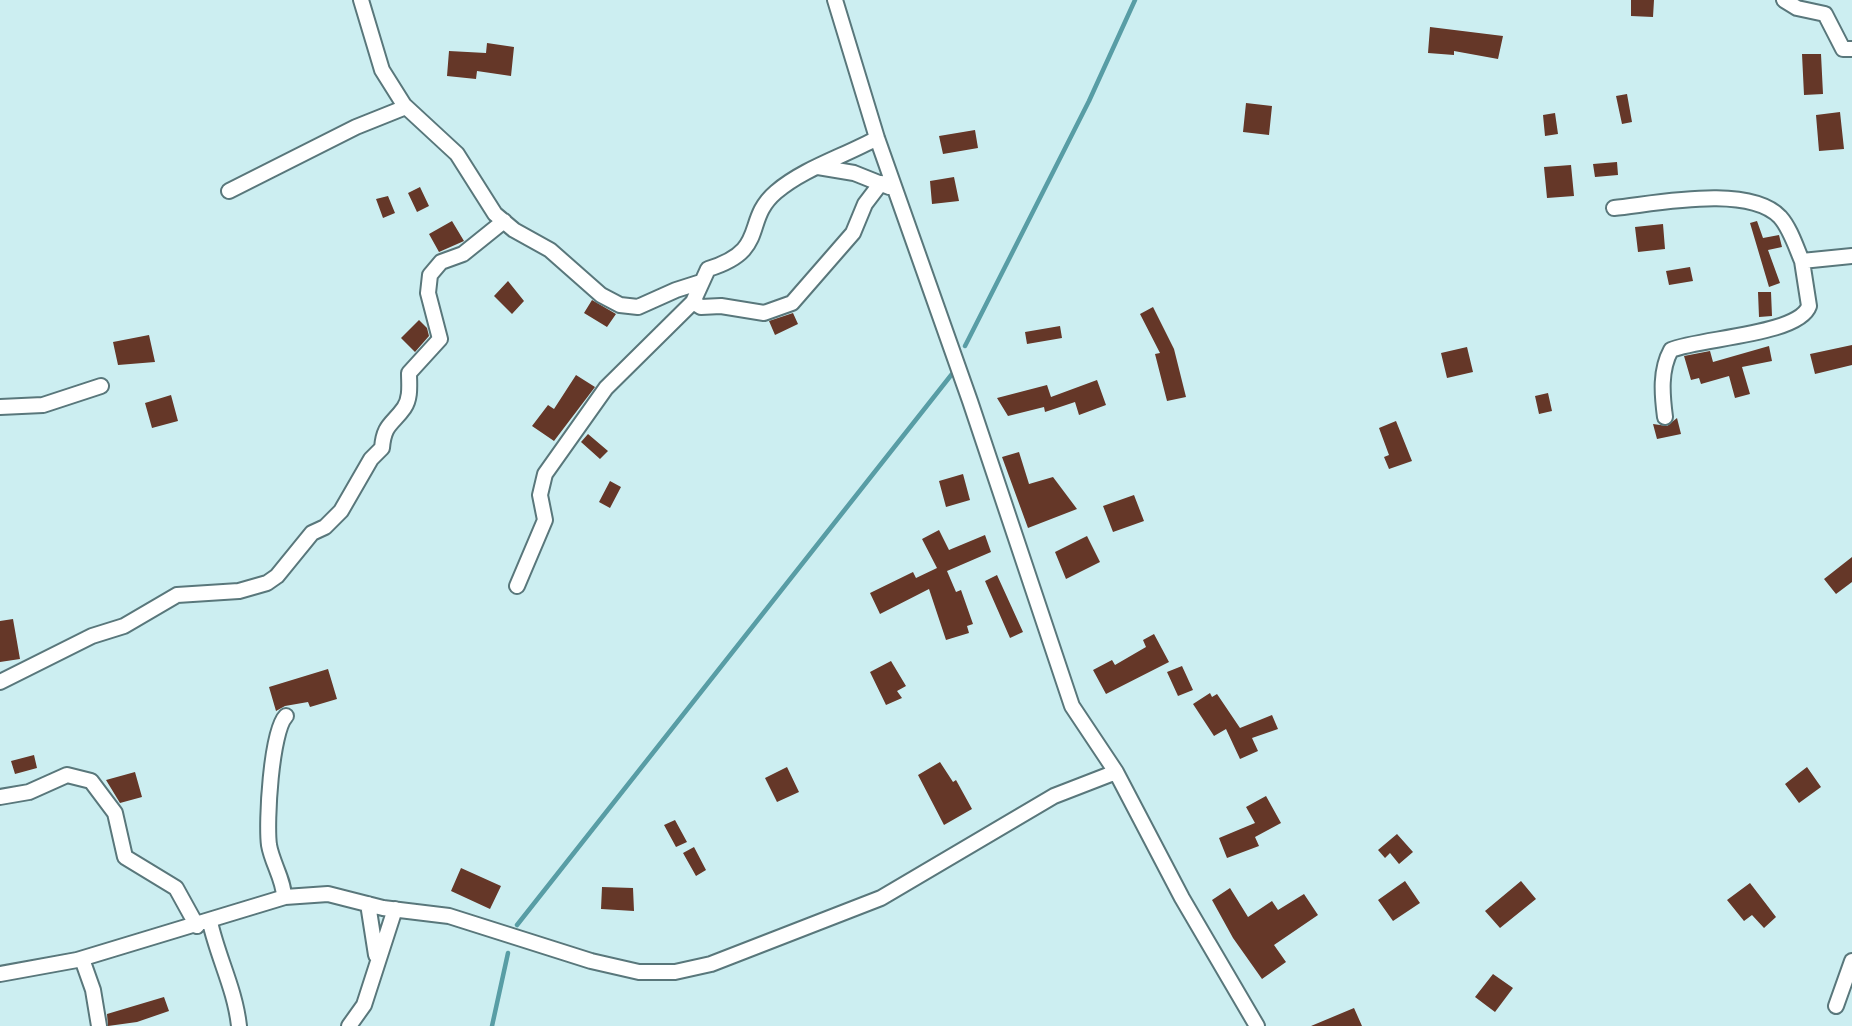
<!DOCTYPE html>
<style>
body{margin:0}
canvas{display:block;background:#cceef1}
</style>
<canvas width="1852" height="1026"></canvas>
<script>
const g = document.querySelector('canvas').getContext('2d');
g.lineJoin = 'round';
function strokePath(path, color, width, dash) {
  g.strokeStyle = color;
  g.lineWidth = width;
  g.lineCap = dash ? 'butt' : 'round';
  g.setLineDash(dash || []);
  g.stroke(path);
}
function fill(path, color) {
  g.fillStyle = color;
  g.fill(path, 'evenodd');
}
const stream = new Path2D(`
 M 965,346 L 1089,101 L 1135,0
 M 517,925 L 952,374
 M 492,1026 L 508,953`);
const building = new Path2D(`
 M 1631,0 L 1654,0 L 1653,17 L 1631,16 Z
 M 1430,27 L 1503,36 L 1498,59 L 1454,51 L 1454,55 L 1428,53 Z
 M 487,43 L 514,47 L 511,76 L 477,71 L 476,79 L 447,76 L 449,51 L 486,53 Z
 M 1802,54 L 1821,54 L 1823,94 L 1804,95 Z
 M 1627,94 L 1632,122 L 1622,124 L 1616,96 Z
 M 1246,103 L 1272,106 L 1269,135 L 1243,132 Z
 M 1840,112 L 1844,149 L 1819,151 L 1816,115 Z
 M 1555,113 L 1558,134 L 1545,136 L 1543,115 Z
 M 975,130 L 978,148 L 943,154 L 939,136 Z
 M 1617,162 L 1618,175 L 1595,177 L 1593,164 Z
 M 1571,165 L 1574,196 L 1547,198 L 1544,167 Z
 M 954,177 L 959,201 L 932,204 L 930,181 Z
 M 420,187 L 429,206 L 417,212 L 408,193 Z
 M 388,196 L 395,213 L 383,218 L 376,199 Z
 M 452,221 L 464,241 L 439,252 L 429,234 Z
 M 1757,221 L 1763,238 L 1779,235 L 1782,247 L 1768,250 L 1780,283 L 1769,287 L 1750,223 Z
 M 1663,224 L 1665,249 L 1638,252 L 1635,227 Z
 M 1690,267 L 1693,281 L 1669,285 L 1666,271 Z
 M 508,281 L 524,301 L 512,314 L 494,296 Z
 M 1758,292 L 1771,292 L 1772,316 L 1759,317 Z
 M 592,300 L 616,314 L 607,327 L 584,313 Z
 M 1153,307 L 1174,349 L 1186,397 L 1167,401 L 1155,354 L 1160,353 L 1140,314 Z
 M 793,313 L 798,324 L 775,335 L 769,321 Z
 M 419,320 L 427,328 L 429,336 L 415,352 L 401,338 Z
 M 1060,326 L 1062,338 L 1027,344 L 1025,332 Z
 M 149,335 L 155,362 L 118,365 L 113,342 Z
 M 1852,345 L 1852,365 L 1815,374 L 1810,354 Z
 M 1769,346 L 1772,361 L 1742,367 L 1750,394 L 1735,398 L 1729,376 L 1701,384 L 1699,378 L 1691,380 L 1684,356 L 1710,351 L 1713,362 Z
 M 1467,347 L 1473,372 L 1447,378 L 1441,353 Z
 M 576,375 L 595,387 L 554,441 L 532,426 L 548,405 L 554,409 Z
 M 1097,380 L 1106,405 L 1079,415 L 1075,402 L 1045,412 L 1044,407 L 1008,416 L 997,398 L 1047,385 L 1051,397 Z
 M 1548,393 L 1552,411 L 1539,414 L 1535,396 Z
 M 171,395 L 178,421 L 152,428 L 145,403 Z
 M 1677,418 L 1681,434 L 1657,439 L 1653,424 L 1667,426 Z
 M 1396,421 L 1412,461 L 1389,469 L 1384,457 L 1389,455 L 1379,428 Z
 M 588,434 L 608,451 L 600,459 L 581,442 Z
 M 1019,452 L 1029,484 L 1053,477 L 1077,509 L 1028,528 L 1002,457 Z
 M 963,474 L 970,500 L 946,507 L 939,481 Z
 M 610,481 L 621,487 L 610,508 L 599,502 Z
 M 1134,495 L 1144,521 L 1113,532 L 1103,506 Z
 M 939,530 L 949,550 L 985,535 L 991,552 L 947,571 L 956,592 L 961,590 L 973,624 L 967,626 L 969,633 L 946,640 L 929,589 L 880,614 L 870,593 L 913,572 L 916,578 L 937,568 L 922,539 Z
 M 1087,536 L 1100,562 L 1066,579 L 1055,552 Z
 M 1852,557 L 1852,582 L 1836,594 L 1824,579 Z
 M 997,575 L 1023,632 L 1010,638 L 985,581 Z
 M 13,619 L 20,659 L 0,662 L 0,621 Z
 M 1154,634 L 1169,662 L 1106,694 L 1093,670 L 1112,660 L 1115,665 L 1146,647 L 1143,640 Z
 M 891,661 L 906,686 L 897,691 L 902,698 L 886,705 L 870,672 Z
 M 1182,666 L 1193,690 L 1178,696 L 1167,672 Z
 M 328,669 L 337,699 L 310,707 L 308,702 L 285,706 L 276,711 L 269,687 Z
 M 1210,693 L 1212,697 L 1217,694 L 1240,728 L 1272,715 L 1278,729 L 1252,738 L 1258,751 L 1240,759 L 1226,729 L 1214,736 L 1193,704 Z
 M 34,755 L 37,768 L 15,774 L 11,761 Z
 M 940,762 L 953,782 L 956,780 L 972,809 L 944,825 L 918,775 Z
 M 787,767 L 799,792 L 777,802 L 765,778 Z
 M 1807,767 L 1821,787 L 1799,803 L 1785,784 Z
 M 135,772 L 142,797 L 120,803 L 106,780 Z
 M 1266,796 L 1281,823 L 1255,837 L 1259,846 L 1227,858 L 1219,838 L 1255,823 L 1246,807 Z
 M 675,820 L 687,842 L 676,847 L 664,825 Z
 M 1397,834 L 1413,852 L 1399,864 L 1390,853 L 1385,858 L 1378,850 Z
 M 694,847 L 706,870 L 696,876 L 683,853 Z
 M 461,868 L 501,886 L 490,909 L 451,891 Z
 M 1405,881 L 1420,903 L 1393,921 L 1378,900 Z
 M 1521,881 L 1536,899 L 1500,928 L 1485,911 Z
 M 1750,883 L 1776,917 L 1764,928 L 1752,915 L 1744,921 L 1727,900 Z
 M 602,887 L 633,888 L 634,911 L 601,909 Z
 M 1230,888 L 1248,917 L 1272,901 L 1278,910 L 1304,894 L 1318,915 L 1274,945 L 1286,962 L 1262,979 L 1233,938 L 1212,900 Z
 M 1493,974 L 1513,988 L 1495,1012 L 1475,997 Z
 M 164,997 L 169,1011 L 137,1022 L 108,1026 L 107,1014 Z
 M 1354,1008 L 1362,1026 L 1311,1026 Z`);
const street = new Path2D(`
 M 361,0 L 382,70 L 404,105 L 457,154 L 495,214 L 514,230 L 550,250 L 601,295 L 620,305 L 638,307 L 676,290 L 701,282
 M 835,0 L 877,138 L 970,401 L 1072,706 L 1116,772 L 1182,898 L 1257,1026
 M 1784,0 L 1797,8 L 1825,14 L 1843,49 L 1852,49
 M 818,167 L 854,173 L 889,187
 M 229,191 L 356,127 L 406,107
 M 1614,208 C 1655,204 1748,184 1780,217 C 1790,228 1796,247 1802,261 L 1852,256
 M 693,302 L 701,307 L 721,306 L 764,313 L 792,303 L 853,233 L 865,204 L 881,183
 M 0,407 L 43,405 L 101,386
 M 1665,417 C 1662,394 1660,370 1671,350 C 1699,338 1799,335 1809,306 L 1802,261
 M 517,586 L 545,520 L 540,495 L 545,474 L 606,388 L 693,302 L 708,269 C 770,250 742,221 776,192 C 804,168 845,156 877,138
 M 0,682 L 92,636 L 124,626 L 177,595 L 239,591 L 267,583 L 277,576 L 312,533 L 325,527 L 341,511 L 371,459 L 382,448 C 384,424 392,425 404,408 C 411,398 409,384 409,373 L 440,339 L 428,293 L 430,275 L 441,262 L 463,254 L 504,221
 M 0,797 L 29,792 L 67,775 L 91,781 L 115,813 L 125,857 L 176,888 L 197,926
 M 284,897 C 284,880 272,863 269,845 C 266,823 271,731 286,716
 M 368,904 L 376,955
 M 210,922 C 218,958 235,989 239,1026
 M 82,959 L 93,990 L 99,1026
 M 0,974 L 77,960 L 285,897 L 328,894 L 383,908 L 449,916 L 591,961 L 639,972 L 675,972 L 711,964 L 881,898 L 1054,796 L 1116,772
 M 1836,1006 L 1852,961
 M 349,1026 L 364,1005 L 395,909`);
strokePath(stream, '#589da5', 4.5);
fill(building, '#653728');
strokePath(street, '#59777b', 18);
strokePath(street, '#fff', 14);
</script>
